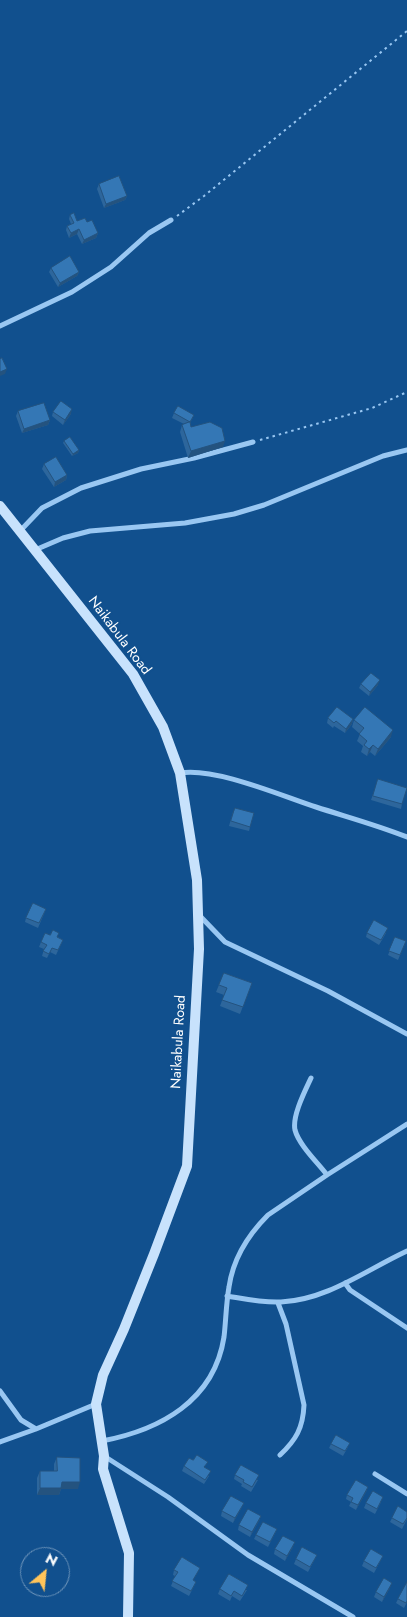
<!DOCTYPE html>
<style>
body{margin:0}
#map{position:relative;width:407px;height:1617px;overflow:hidden;background:#11508e;font-family:Jost,sans-serif}
canvas{display:block}
.north{position:absolute;left:20px;top:1547px;width:50px;height:50px;box-sizing:border-box;background:#11508e;border:1px solid #7096bb;border-radius:50%;rotate:28deg;font-size:14px;font-weight:700;line-height:20px;text-align:center;color:#fff}
.north::after{content:'';display:block;margin:auto;width:18px;height:22px;background:#ffc45a;clip-path:polygon(50% 0,100% 100%,50% 72%,0 100%)}
</style>
<div id="map">
<canvas width="407" height="1617"></canvas>
<div class="north">N</div>
</div>
<script>
const g = document.querySelector('canvas').getContext('2d');
g.lineJoin = 'round';
function strokePath(path, color, width, dash) {
  g.strokeStyle = color;
  g.lineWidth = width;
  g.lineCap = dash ? 'butt' : 'round';
  g.setLineDash(dash || []);
  g.stroke(path);
}
function fill(path, color) {
  g.fillStyle = color;
  g.fill(path, 'evenodd');
}
function label(font, color, halo, rows, align = 'center') {
  g.font = font + ' Jost,sans-serif';
  g.lineWidth = 4;
  g.setLineDash([]);
  g.textBaseline = 'middle';
  g.strokeStyle = halo;
  g.fillStyle = color;
  for (const [text, x, y, turn = 0] of rows) {
    g.save();
    g.translate(x, y);
    g.rotate((+turn || 0) * Math.PI / 180);
    g.textAlign = isNaN(turn) ? turn : align;
    if (halo) g.strokeText(text, 0, 0);
    g.fillText(text, 0, 0);
    g.restore();
  }
}
const path = new Path2D(`
 M 177,216 L 204,196 L 407,31
 M 260,440 L 372,408 L 407,392`);
const street = new Path2D(`
 M 0,326 L 72,292 L 111,267 L 149,233 L 171,220
 M 20,531 L 42,508 L 81,488 L 141,469 L 194,458 L 253,442
 M 35,550 L 63,538 L 90,531 L 185,523 L 234,514 L 264,505 L 383,456 L 407,450
 M 180,773 C 215,767 282,796 316,807 C 347,817 377,825 407,837
 M 200,916 L 225,942 L 328,991 L 407,1034
 M 311,1078 C 305,1091 292,1116 295,1130 C 299,1145 318,1163 327,1175
 M 345,1283 L 350,1290 L 407,1328
 M 227,1296 C 245,1299 263,1303 281,1302 C 327,1300 366,1270 407,1251
 M 278,1303 L 286,1324 L 304,1405 C 303,1428 296,1440 280,1455
 M 0,1391 L 21,1420 L 36,1429 L 96,1404
 M 102,1441 C 160,1430 214,1401 224,1337 C 226,1320 226,1304 229,1287 C 233,1259 248,1235 268,1215 L 327,1175 L 407,1124
 M 0,1442 L 36,1429
 M 104,1456 L 168,1497 L 248,1555 L 353,1617
 M 375,1474 L 407,1494`);
const secondary = new Path2D(`
 M 0,506 L 133,674 L 163,727 L 180,773 L 197,880 L 199,949 L 187,1166 L 154,1254 L 124,1329 L 103,1375 L 96,1404 L 104,1456 L 103,1469 L 129,1553 L 128,1617`);
const wall = new Path2D(`
 M 99,184 L 127,196 L 125,200 L 104,208 L 97,189 Z
 M 70,215 L 77,221 L 87,222 L 98,233 L 96,238 L 82,244 L 77,234 L 69,238 L 66,230 L 67,226 L 71,224 L 69,219 Z
 M 51,268 L 79,272 L 77,276 L 58,287 L 49,272 Z
 M 18,411 L 50,420 L 48,425 L 22,433 L 16,416 Z
 M 53,412 L 71,414 L 63,425 L 52,416 Z
 M 174,413 L 194,415 L 190,423 L 191,427 L 223,447 L 188,458 L 180,432 L 182,425 L 184,424 L 172,418 Z
 M 64,441 L 79,450 L 78,453 L 72,456 L 63,443 Z
 M 44,464 L 67,475 L 66,480 L 54,487 L 42,469 Z
 M 361,684 L 378,685 L 369,696 L 359,688 Z
 M 328,718 L 353,719 L 352,724 L 345,733 L 334,726 L 333,728 L 327,723 Z
 M 354,720 L 391,737 L 375,756 L 370,752 L 367,756 L 361,752 L 363,746 L 357,741 L 360,734 L 352,727 Z
 M 378,779 L 402,804 L 401,809 L 371,800 Z
 M 233,812 L 250,827 L 249,831 L 229,826 Z
 M 46,909 L 38,928 L 25,922 L 26,918 Z
 M 367,933 L 386,933 L 379,945 L 366,937 Z
 M 50,935 L 58,937 L 63,940 L 56,955 L 50,952 L 47,958 L 42,956 L 44,949 L 39,947 L 41,942 Z
 M 395,937 L 406,941 L 398,960 L 388,955 Z
 M 224,973 L 252,983 L 240,1014 L 220,1006 L 224,995 L 216,992 Z
 M 331,1444 L 348,1447 L 343,1456 L 329,1448 Z
 M 57,1457 L 78,1489 L 61,1489 L 59,1495 L 37,1495 L 37,1478 L 40,1471 L 54,1471 L 54,1464 Z
 M 184,1466 L 209,1476 L 204,1484 L 182,1471 Z
 M 235,1475 L 258,1480 L 251,1492 L 241,1486 L 242,1484 L 234,1479 Z
 M 368,1487 L 366,1492 L 356,1510 L 349,1506 L 351,1502 L 346,1499 L 347,1495 Z
 M 381,1502 L 375,1514 L 364,1508 L 366,1503 Z
 M 242,1507 L 233,1523 L 221,1516 L 222,1511 Z
 M 407,1512 L 407,1519 L 402,1529 L 390,1522 L 392,1518 Z
 M 261,1516 L 259,1521 L 250,1537 L 238,1530 L 239,1525 Z
 M 277,1529 L 268,1547 L 254,1539 L 256,1535 Z
 M 293,1547 L 285,1561 L 274,1554 L 275,1549 Z
 M 317,1555 L 308,1572 L 294,1564 L 296,1559 Z
 M 383,1556 L 374,1573 L 362,1566 L 364,1561 Z
 M 200,1568 L 193,1580 L 196,1582 L 189,1596 L 171,1586 L 175,1576 L 173,1575 L 174,1570 Z
 M 390,1588 L 382,1602 L 374,1597 L 376,1592 Z
 M 220,1589 L 247,1590 L 240,1601 L 232,1596 L 230,1601 L 218,1594 Z
 M 398,1599 L 407,1602 L 404,1608 L 396,1603 Z`);
const shadedWall = new Path2D(`
 M 127,196 L 125,200 L 104,208 L 106,204 Z
 M 79,229 L 77,234 L 69,238 L 71,233 Z
 M 98,233 L 96,238 L 82,244 L 84,240 Z
 M 79,272 L 77,276 L 58,287 L 60,283 Z
 M 7,369 L 5,374 L 0,376 L 0,372 Z
 M 72,409 L 71,414 L 63,425 L 65,420 Z
 M 50,420 L 48,425 L 22,433 L 24,429 Z
 M 225,441 L 223,447 L 188,458 L 191,451 Z
 M 79,450 L 78,453 L 72,456 L 73,454 Z
 M 67,475 L 66,480 L 54,487 L 55,482 Z
 M 380,680 L 378,685 L 369,696 L 370,692 Z
 M 353,719 L 352,724 L 345,733 L 346,729 Z
 M 393,730 L 391,737 L 375,756 L 378,749 Z
 M 373,745 L 370,752 L 367,756 L 369,749 Z
 M 62,1482 L 80,1482 L 78,1489 L 61,1489 L 59,1495 L 37,1495 L 40,1488 Z
 M 368,1487 L 366,1492 L 356,1510 L 358,1505 Z
 M 244,1503 L 242,1507 L 233,1523 L 235,1518 Z
 M 261,1516 L 259,1521 L 250,1537 L 252,1532 Z
 M 295,1542 L 293,1547 L 285,1561 L 287,1556 Z
 M 392,1583 L 390,1588 L 382,1602 L 384,1597 Z`);
const building = new Path2D(`
 M 119,176 L 127,196 L 106,204 L 99,184 Z
 M 74,213 L 77,221 L 85,218 L 87,222 L 92,220 L 98,233 L 84,240 L 79,229 L 71,233 L 67,226 L 74,223 L 70,215 Z
 M 70,256 L 79,272 L 60,283 L 51,268 Z
 M 2,358 L 7,369 L 0,372 L 0,359 Z
 M 61,401 L 72,409 L 65,420 L 53,412 Z
 M 44,403 L 50,420 L 24,429 L 18,411 Z
 M 178,406 L 194,415 L 190,422 L 174,413 Z
 M 190,422 L 191,427 L 210,422 L 222,428 L 225,441 L 191,451 L 182,425 Z
 M 70,437 L 79,450 L 73,454 L 64,441 Z
 M 56,457 L 67,475 L 55,482 L 44,464 Z
 M 371,673 L 380,680 L 370,692 L 361,684 Z
 M 337,707 L 353,719 L 346,729 L 336,721 L 334,723 L 328,718 Z
 M 365,707 L 393,730 L 378,749 L 373,745 L 369,749 L 364,745 L 367,741 L 359,734 L 364,728 L 354,720 Z
 M 378,779 L 407,788 L 402,804 L 373,796 Z
 M 235,808 L 254,813 L 250,827 L 231,821 Z
 M 33,903 L 46,909 L 39,923 L 26,918 Z
 M 374,920 L 388,928 L 381,940 L 367,933 Z
 M 53,930 L 59,933 L 57,937 L 63,940 L 58,950 L 52,948 L 49,954 L 43,951 L 47,945 L 41,942 L 45,933 L 50,935 Z
 M 395,937 L 406,941 L 400,955 L 389,951 Z
 M 224,973 L 252,983 L 243,1007 L 222,1000 L 227,988 L 219,985 Z
 M 336,1435 L 350,1443 L 345,1451 L 331,1444 Z
 M 197,1455 L 208,1462 L 204,1467 L 211,1471 L 205,1480 L 184,1466 L 189,1458 L 193,1460 Z
 M 57,1457 L 80,1458 L 80,1482 L 62,1482 L 61,1488 L 40,1488 L 40,1471 L 57,1471 Z
 M 241,1465 L 259,1475 L 252,1487 L 243,1482 L 244,1480 L 235,1475 Z
 M 356,1480 L 368,1487 L 358,1505 L 351,1502 L 353,1498 L 347,1495 Z
 M 373,1491 L 383,1497 L 377,1509 L 366,1503 Z
 M 231,1496 L 244,1503 L 235,1518 L 222,1511 Z
 M 398,1506 L 407,1512 L 407,1518 L 403,1524 L 392,1518 Z
 M 248,1509 L 261,1516 L 252,1532 L 239,1525 Z
 M 263,1522 L 277,1529 L 270,1542 L 256,1535 Z
 M 283,1536 L 295,1542 L 287,1556 L 275,1549 Z
 M 302,1547 L 317,1555 L 310,1567 L 296,1559 Z
 M 371,1549 L 383,1556 L 376,1568 L 364,1561 Z
 M 182,1557 L 200,1568 L 193,1580 L 196,1582 L 191,1591 L 172,1581 L 178,1572 L 174,1570 Z
 M 229,1574 L 248,1585 L 242,1596 L 234,1591 L 231,1596 L 220,1589 Z
 M 384,1578 L 392,1583 L 384,1597 L 376,1592 Z
 M 407,1582 L 407,1601 L 406,1603 L 398,1599 Z`);
const streetNames = [
 ["Naikabula Road",119,636,53],
 ["Naikabula Road",179,1042,-87]
];
strokePath(path, '#99c7f2', 2, [2.5, 4]);
strokePath(street, '#99c7f2', 5);
strokePath(secondary, '#c8e2fc', 10);
fill(wall, '#2d669c');
fill(shadedWall, '#24537f');
fill(building, '#3477b5');
strokePath(building, '#24537f', 1);
label('14px', '#fff', '#11508e', streetNames);
</script>
